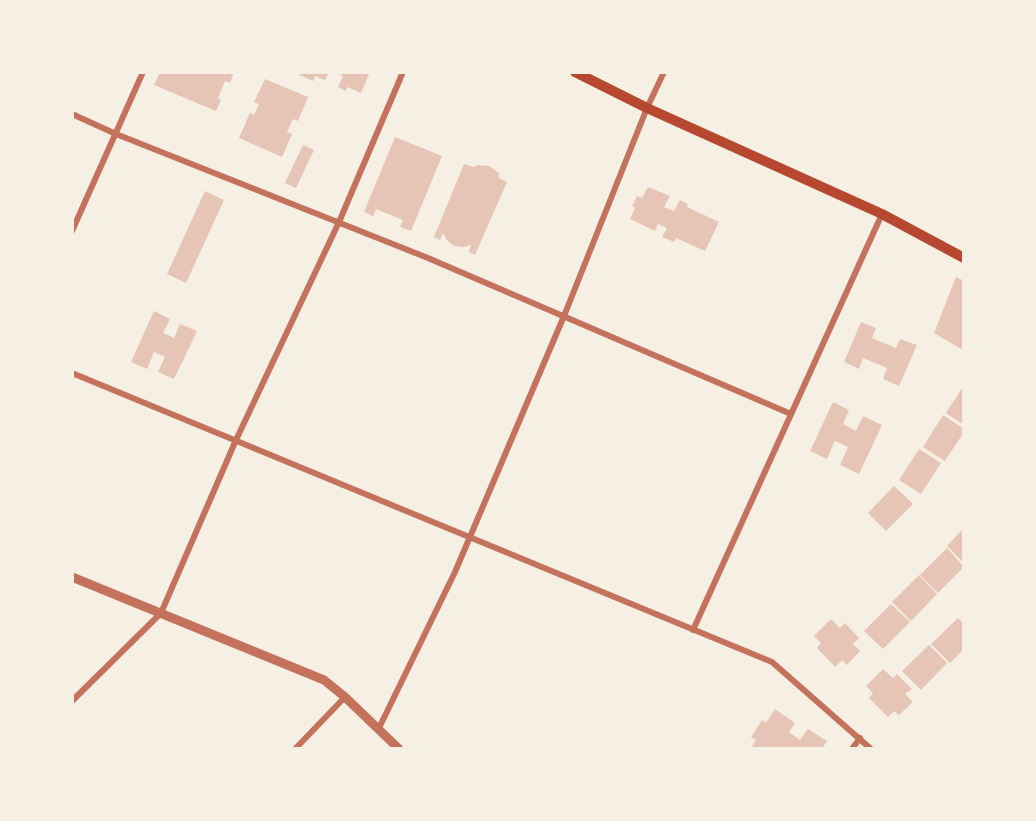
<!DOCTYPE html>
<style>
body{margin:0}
#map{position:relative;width:1036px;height:821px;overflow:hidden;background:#f6efe4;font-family:Roboto,sans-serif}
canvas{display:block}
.frame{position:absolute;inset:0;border:74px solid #f6efe4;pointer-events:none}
</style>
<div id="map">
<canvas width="1036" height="821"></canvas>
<div class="frame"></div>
</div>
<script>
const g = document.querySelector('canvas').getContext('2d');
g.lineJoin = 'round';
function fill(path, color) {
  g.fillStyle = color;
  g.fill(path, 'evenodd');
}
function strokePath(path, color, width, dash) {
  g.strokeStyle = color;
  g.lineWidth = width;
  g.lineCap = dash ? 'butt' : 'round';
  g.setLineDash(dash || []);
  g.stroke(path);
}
const building = new Path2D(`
 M 160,72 L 234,72 L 230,83 L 225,81 L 218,98 L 221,100 L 216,111 L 154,85 Z
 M 293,72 L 329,72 L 325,80 L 315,76 L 313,81 Z
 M 335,72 L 370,72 L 361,93 L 347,87 L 346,91 L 338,87 L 343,76 Z
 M 265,79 L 308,97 L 298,121 L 293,119 L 287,132 L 292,134 L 282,157 L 239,138 L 250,113 L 254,115 L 259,104 L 254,102 Z
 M 395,137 L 442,156 L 411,231 L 400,227 L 403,220 L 376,209 L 373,216 L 364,212 Z
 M 303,145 L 314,150 L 296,188 L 285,183 Z
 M 464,164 L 474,167 L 478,165 L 489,166 L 499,173 L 499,178 L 507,182 L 475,255 L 469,252 L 471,245 L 463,247 L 454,246 L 447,240 L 443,233 L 440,240 L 434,237 Z
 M 648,187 L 670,196 L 664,207 L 674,211 L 680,200 L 688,204 L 687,207 L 719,222 L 705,251 L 676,238 L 674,242 L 662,237 L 667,228 L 658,224 L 655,231 L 630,219 L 635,208 L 632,206 L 637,196 L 642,198 Z
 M 205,191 L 224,200 L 186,283 L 167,274 Z
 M 956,277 L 964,281 L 963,350 L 934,333 Z
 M 154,311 L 170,319 L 163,333 L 174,338 L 180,324 L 197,331 L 174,379 L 158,372 L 165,357 L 154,352 L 147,369 L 131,362 Z
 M 861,322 L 876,328 L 872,338 L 896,348 L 900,339 L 917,345 L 899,386 L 883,379 L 887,368 L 863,358 L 859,369 L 844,362 Z
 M 964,385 L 964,425 L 946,413 Z
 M 833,402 L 849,410 L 843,424 L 856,431 L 863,416 L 882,425 L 859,474 L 840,465 L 848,447 L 835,441 L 827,459 L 810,451 Z
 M 943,415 L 964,429 L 964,432 L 945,461 L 923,447 Z
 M 919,449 L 941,463 L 921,494 L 899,480 Z
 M 894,486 L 913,504 L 886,531 L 868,513 Z
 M 964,528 L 964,563 L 947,546 Z
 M 947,548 L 964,567 L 938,593 L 920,575 Z
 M 919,575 L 937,594 L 911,621 L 892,602 Z
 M 891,604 L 910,622 L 883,649 L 864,631 Z
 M 958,618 L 964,624 L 964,649 L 950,663 L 931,644 Z
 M 831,619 L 840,628 L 845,623 L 859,638 L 853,644 L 860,651 L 847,665 L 842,660 L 835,667 L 817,648 L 821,643 L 814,636 Z
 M 929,645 L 947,663 L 921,690 L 902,671 Z
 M 883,669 L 893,678 L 897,674 L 912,689 L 905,694 L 913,702 L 899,715 L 894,711 L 888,717 L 869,698 L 873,693 L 866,686 Z
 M 775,709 L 795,723 L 789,732 L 800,740 L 808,729 L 827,741 L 822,749 L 750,749 L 756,740 L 751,737 L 762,720 L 766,723 Z`);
const minor = new Path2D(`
 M 72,114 L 116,134 L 428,258 L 791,414
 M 72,231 L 143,72
 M 72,373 L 772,662 L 871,749
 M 693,630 L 882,214
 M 72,701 L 161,613 L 236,440 L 339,222 L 403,72
 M 379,728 L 455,572 L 564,316 L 647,108 L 664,72
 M 295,749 L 345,697
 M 852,749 L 860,738`);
const tertiary = new Path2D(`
 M 72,577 L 324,680 L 345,697 L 399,749`);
const secondary = new Path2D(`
 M 575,72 L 647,108 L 882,214 L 964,258`);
fill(building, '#e6c5b7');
strokePath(minor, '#c5725c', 6);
strokePath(tertiary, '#c5725c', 9);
strokePath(secondary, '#b5482f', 10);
</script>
